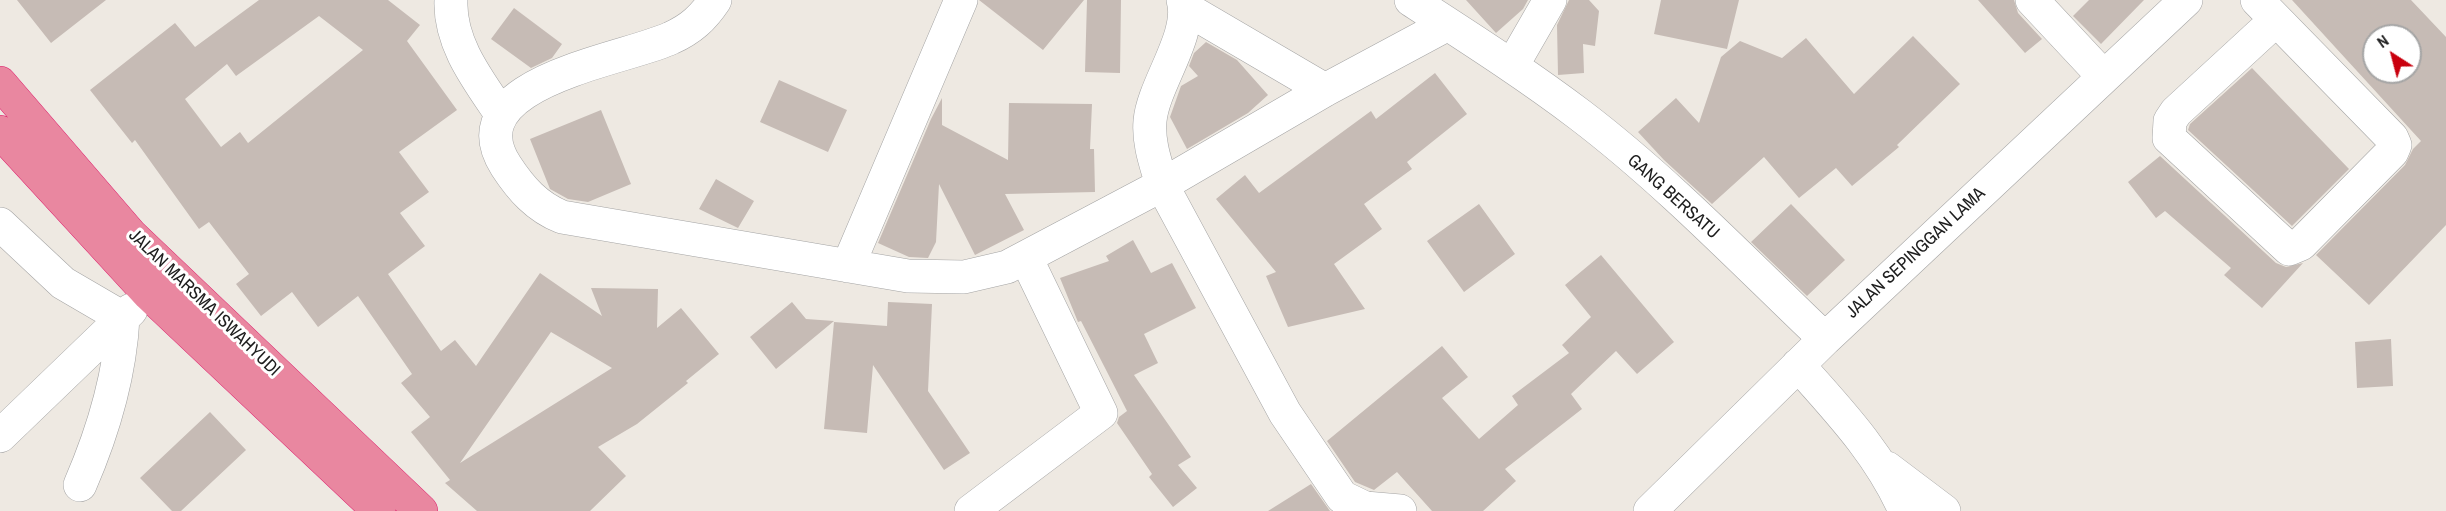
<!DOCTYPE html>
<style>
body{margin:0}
#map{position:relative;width:2446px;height:511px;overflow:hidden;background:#eee9e2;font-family:"Archivo Narrow",sans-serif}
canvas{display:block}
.north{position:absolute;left:2362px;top:24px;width:60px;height:60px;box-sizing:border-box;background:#fff;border:2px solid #a5a5a5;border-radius:50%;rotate:324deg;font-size:16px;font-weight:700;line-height:24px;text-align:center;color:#1d1d1d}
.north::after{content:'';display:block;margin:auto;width:21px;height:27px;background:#c9000e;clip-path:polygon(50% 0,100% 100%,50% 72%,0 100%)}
</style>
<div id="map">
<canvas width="2446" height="511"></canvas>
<div class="north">N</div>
</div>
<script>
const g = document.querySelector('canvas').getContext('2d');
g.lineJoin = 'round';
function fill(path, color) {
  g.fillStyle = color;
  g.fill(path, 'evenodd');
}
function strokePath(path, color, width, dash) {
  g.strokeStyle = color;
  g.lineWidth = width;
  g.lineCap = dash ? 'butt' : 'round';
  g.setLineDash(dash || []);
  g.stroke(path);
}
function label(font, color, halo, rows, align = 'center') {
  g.font = font + ' "Archivo Narrow",sans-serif';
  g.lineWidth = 6;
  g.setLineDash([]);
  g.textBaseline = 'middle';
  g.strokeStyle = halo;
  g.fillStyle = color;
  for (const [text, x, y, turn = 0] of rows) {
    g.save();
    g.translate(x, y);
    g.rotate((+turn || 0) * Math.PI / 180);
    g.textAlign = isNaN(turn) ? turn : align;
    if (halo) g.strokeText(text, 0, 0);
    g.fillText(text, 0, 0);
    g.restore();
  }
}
const building = new Path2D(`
 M 17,0 L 106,0 L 51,43 Z
 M 259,0 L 388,0 L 420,25 L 407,41 L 457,110 L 399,152 L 429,192 L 400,213 L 425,246 L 388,274 L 441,351 L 455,340 L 476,366 L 540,273 L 602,316 L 591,288 L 658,289 L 657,328 L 681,308 L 719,354 L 686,381 L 688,383 L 637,424 L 598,447 L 626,476 L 590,511 L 477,511 L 445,483 L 450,480 L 411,432 L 430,417 L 401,383 L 412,374 L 358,296 L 318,327 L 292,292 L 261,316 L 236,284 L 249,274 L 209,222 L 199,229 L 135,140 L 132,143 L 90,90 L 175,23 L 195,47 ZM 319,16 L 363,50 L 248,143 L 240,132 L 221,147 L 185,99 L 227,64 L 236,76 ZM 551,332 L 612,368 L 460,463 Z
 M 979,0 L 1084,0 L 1043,50 Z
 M 1087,0 L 1121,0 L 1120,73 L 1085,72 Z
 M 1466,0 L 1528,0 L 1523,9 L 1496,33 Z
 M 1569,0 L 1589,0 L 1599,11 L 1595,46 L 1583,44 L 1584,73 L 1558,75 L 1557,25 Z
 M 1661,0 L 1739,0 L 1727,49 L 1654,34 Z
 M 1978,0 L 2014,0 L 2018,13 L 2042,39 L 2025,53 Z
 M 2089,0 L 2144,0 L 2101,44 L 2073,16 Z
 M 2292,0 L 2411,0 L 2446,37 L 2446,225 L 2369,305 L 2316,255 L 2405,165 L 2413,149 L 2421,141 ZM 2374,36 L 2410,36 L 2410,72 L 2374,72 Z
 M 514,8 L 562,44 L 552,58 L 531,68 L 491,39 Z
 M 1913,36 L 1960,84 L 1897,145 L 1899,147 L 1852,186 L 1836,168 L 1799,198 L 1764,157 L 1712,204 L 1664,160 L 1638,132 L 1676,98 L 1699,123 L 1721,57 L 1740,41 L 1782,58 L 1806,38 L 1854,94 Z
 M 1206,42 L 1237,60 L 1268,95 L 1248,113 L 1187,149 L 1170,117 L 1181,86 L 1198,76 L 1189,66 L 1194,53 Z
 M 2252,68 L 2349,169 L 2292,226 L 2188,130 L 2190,124 Z
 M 1435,73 L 1467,114 L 1407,162 L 1412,169 L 1364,204 L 1382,229 L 1334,264 L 1365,309 L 1288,327 L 1266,276 L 1276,272 L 1216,199 L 1245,175 L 1259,193 L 1371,111 L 1376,119 Z
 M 779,80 L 847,110 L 828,152 L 760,122 Z
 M 942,98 L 942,125 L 1008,160 L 1009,103 L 1092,104 L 1090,149 L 1094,149 L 1095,192 L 1005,194 L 1024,230 L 975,255 L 939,184 L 936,242 L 928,258 L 909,257 L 878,243 L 931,119 Z
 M 601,110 L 631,184 L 588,202 L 568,199 L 550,189 L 530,139 Z
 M 2160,156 L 2276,263 L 2286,267 L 2303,263 L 2262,308 L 2224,275 L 2231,268 L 2165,211 L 2156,218 L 2128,182 Z
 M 716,179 L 754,201 L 738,228 L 699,209 Z
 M 1479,204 L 1515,254 L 1464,292 L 1427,241 Z
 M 1791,204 L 1845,260 L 1807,296 L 1751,242 Z
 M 1133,240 L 1151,273 L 1172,263 L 1196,308 L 1144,334 L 1158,363 L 1134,375 L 1191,457 L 1178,465 L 1197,488 L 1173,507 L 1149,477 L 1152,474 L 1117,423 L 1119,417 L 1127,411 L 1081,321 L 1078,322 L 1060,278 L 1109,261 L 1106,256 Z
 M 1601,255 L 1674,342 L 1637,374 L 1616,351 L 1571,394 L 1582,409 L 1505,469 L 1516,481 L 1483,511 L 1432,511 L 1397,472 L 1374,490 L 1355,482 L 1327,441 L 1442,346 L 1468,377 L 1442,398 L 1479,439 L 1518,405 L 1512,396 L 1569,353 L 1562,345 L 1591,317 L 1565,285 Z
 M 792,302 L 806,319 L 834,321 L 776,369 L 750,337 Z
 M 888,302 L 932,304 L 928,391 L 970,453 L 944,470 L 873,365 L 867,433 L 824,429 L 834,322 L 887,326 Z
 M 2391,339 L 2393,386 L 2357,388 L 2355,342 Z
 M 210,412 L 246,450 L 181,511 L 172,511 L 140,478 Z
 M 1311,484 L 1330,511 L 1268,511 Z`);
const minor = new Path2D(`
 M 451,0 C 449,43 478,80 501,114
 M 715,0 C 703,18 691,29 671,38 C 625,60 452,82 506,166 C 521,189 537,207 562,217 L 908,276 L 964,277 L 1007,267 L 1162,185 L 1325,90 L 1448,24
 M 1183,0 C 1193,35 1153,85 1150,121 C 1148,143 1156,164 1162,185 L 1285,413 L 1342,497 L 1365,508 L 1400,511
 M 1411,0 C 1468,37 1526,74 1580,115 C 1668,182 1745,263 1825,339
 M 2032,0 L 2104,77
 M 2257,0 L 2392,138 L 2395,145 L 2392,152 L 2301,244 L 2289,249 L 2169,138 L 2170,121 L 2176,112 L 2276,20
 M 1185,8 L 1325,90
 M 1512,66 L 1550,0
 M 0,224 L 63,283 L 123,318 C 120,376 103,432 80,485
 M 848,266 L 961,0
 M 1798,365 C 1839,411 1880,454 1905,511
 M 0,436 L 131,310
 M 1887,468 L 1944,511
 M 971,511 L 1101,413 L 1026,258
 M 1650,511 L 1825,339 L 2186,0`);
const highway = new Path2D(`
 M 0,83 L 131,235 L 421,511
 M 0,132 L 149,294 L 379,511`);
const streetNames = [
 ["GANG BERSATU",1673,197,42],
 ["JALAN SEPINGGAN LAMA",1916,253,-43],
 ["JALAN MARSMA ISWAHYUDI",204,303,44]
];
fill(building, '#c6bbb5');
strokePath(minor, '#a4a4a4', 34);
strokePath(highway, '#dd1f6d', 34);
strokePath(minor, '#fff', 33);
strokePath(highway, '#e987a0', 33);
label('18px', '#1d1d1d', '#fff', streetNames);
</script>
